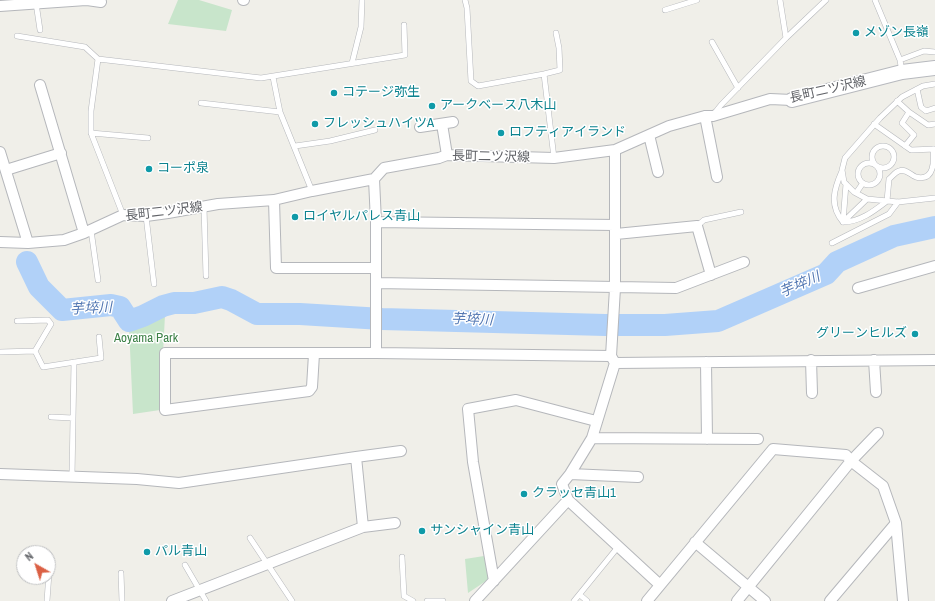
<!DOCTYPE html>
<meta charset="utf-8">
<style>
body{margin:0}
#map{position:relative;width:935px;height:601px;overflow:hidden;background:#f0efe9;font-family:"Archivo Narrow",sans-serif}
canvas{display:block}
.north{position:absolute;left:16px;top:545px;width:40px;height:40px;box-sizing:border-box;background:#fff;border:1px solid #bfc0c2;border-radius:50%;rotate:321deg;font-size:11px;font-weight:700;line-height:16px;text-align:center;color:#606267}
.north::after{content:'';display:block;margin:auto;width:14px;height:18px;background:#db6044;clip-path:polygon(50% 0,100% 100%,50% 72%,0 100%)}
</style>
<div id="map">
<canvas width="935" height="601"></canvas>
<div class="north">N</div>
</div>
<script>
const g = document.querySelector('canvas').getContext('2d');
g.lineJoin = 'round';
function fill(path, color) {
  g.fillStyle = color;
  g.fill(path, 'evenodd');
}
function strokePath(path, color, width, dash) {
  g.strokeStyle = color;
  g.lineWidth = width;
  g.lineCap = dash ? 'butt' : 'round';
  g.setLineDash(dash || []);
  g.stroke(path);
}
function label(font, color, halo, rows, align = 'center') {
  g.font = font + ' "Archivo Narrow","Noto Sans JP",sans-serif';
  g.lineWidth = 3;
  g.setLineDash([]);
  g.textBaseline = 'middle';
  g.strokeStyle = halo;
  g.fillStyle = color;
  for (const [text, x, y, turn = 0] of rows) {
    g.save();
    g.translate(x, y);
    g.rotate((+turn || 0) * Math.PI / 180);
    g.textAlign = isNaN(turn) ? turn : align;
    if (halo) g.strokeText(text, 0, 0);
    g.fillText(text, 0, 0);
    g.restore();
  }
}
const green = new Path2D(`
 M 178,0 L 199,0 L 232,10 L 226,31 L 168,24 Z
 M 165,315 L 160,410 L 133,414 L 129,327 Z
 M 484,556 L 489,579 L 468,593 L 465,559 Z`);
const river = new Path2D(`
 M 27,262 L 39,287 L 62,310 L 111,305 L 120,307 L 129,321 L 143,316 L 163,306 L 174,303 L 194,303 L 222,297 L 231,300 L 257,314 L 300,314 L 382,319 L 605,325 L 665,325 L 718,321 L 826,274 L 837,262 L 894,236 L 935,227`);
const lane = new Path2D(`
 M 465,0 L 467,8 L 471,81 L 478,86 L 544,74 L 560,70 L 559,48 L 556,33
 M 780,0 L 786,38
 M 875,0 L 900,60 L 902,72
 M 36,3 L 40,30
 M 665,10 L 697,0
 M 17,36 L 85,47 L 98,59 L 261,78 L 405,55 L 404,25
 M 712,42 L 738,88
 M 98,59 L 91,111 L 91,133 L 123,215
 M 900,60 L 924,51 L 935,52
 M 352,63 L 361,27 L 362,0
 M 544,74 L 554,158
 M 273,77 L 280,112 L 312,191
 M 935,84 L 923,86 L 902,97 L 880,118 L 845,158 L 842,170 L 844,182 L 854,192 L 867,199 L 898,202 L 935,198
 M 917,89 L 921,107 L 926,111 L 935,108
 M 897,101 L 909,112 L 928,125 L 935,124
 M 201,103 L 280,112
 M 713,115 L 721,105 L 786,38 L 826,0
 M 874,124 L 911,150 L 935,149
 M 91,133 L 148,138
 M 295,146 L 330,141 L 375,130
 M 905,146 L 914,135 L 902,123 L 909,112
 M872 157a11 11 0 1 1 22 0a11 11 0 1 1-22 0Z
 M858 174a11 11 0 1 1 22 0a11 11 0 1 1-22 0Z
 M 842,171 C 834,189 829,205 843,222 C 860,222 874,211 887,201 L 889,179 C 892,177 895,172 899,171 C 906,168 910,175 916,177 C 935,182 934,160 933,149
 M 856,193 L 863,183
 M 204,207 L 206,276
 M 146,216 L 154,284
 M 843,222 L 846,184
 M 843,222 L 867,199
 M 697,226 L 704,220 L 741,212
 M 91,230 L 98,280
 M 832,243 L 889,214 L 898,202
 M 17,321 L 48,320 L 51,324 L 35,351
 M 0,352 L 35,351 L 43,367 L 101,358 L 99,337
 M 51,417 L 73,418
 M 72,476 L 74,362
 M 250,538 L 292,601
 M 402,557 L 404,596 L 413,601
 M 185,565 L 206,601
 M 121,573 L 122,601
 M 580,595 L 587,601
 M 47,601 L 49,573
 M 427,601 L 443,601
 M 574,601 L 618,547`);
const street = new Path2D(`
 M 87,0 L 101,2
 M 243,0 L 244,0
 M 0,6 L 86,0
 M 40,85 L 84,233
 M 705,116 L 717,177
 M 442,124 L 447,155
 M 420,127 L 453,122
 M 649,135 L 658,172
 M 615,150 L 615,288 L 611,356 L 615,363 L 592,438 L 570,474 L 562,484 L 568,500 L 660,585
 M 0,152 L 28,243
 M 6,170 L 61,153
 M 374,179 L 376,222 L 376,353
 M 274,200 L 276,268 L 376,268
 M 376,222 L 615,225
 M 616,234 L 697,226 L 711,275
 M 0,242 L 28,243 L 64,240 L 84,233 L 123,215 L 146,216 L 168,213 L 218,204 L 274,200 L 312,191 L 374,179 L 384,168 L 439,158 L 447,155 L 554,158 L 615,150 L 669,126 L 705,116 L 713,116 L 770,99 L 792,100
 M 376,283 L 676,288 L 744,262
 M 858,288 L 935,266
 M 314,354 L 312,387 L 309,391 L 165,410 L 165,353 L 376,353 L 611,356
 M 811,360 L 812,393
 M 874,360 L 876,392
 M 706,362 L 707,439
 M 615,363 L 935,360
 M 592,438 L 758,439
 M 356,457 L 401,451
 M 0,474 L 137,479 L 179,483 L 356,457 L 363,527 L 172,601
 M 570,474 L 638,477
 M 363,527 L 395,523
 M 695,542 L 765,601
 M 494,581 L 473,462 L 468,409 L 516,400 L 596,421
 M 475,601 L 568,500
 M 647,601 L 773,449 L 846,455 L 851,461 L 883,486 L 896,523 L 903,601
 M 737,601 L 851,461 L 878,433
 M 830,601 L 896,523`);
const secondary = new Path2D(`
 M 792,100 L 902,72 L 935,68`);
const markers = [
 [856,33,4,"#0f9aa8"],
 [334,93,4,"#0f9aa8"],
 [432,106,4,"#0f9aa8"],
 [315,124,4,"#0f9aa8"],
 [501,133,4,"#0f9aa8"],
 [149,169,4,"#0f9aa8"],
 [295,217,4,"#0f9aa8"],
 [915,334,4,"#0f9aa8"],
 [524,494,4,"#0f9aa8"],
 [422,531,4,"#0f9aa8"],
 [147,552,4,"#0f9aa8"]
];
const cultureNames = [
 ["メゾン長嶺",864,33],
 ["コテージ弥生",342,93],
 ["アークベース八木山",440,106],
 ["フレッシュハイツA",323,124],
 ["ロフティアイランド",509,133],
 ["コーポ泉",157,169],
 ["ロイヤルパレス青山",303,217],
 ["グリーンヒルズ",907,334,"right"],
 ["クラッセ青山1",532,494],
 ["サンシャイン青山",430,531],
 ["パル青山",155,552]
];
const streetNames = [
 ["長町二ツ沢線",828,90,-13],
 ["長町二ツ沢線",491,157,1],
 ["長町二ツ沢線",164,212,-7]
];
const parkNames = [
 ["Aoyama Park",146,339]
];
const waterNames = [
 ["芋埣川",800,285,-24],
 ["芋埣川",91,309,-3],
 ["芋埣川",472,320,2]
];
fill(green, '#c8e5cb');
strokePath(river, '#b1d1f8', 22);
strokePath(lane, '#b5b7bb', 6);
strokePath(street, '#b5b7bb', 12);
strokePath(secondary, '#b7b9be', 16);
strokePath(lane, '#fff', 5);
strokePath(street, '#fff', 10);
strokePath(secondary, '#fff', 14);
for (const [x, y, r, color] of markers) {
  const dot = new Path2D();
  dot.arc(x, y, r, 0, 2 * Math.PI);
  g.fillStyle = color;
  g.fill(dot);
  strokePath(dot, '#fff', 1.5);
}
label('13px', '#0d838f', '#fff', cultureNames, 'left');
label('13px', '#606267', '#fff', streetNames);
label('13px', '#3d8147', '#fff', parkNames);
label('italic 14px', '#5176b2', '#fff', waterNames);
</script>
